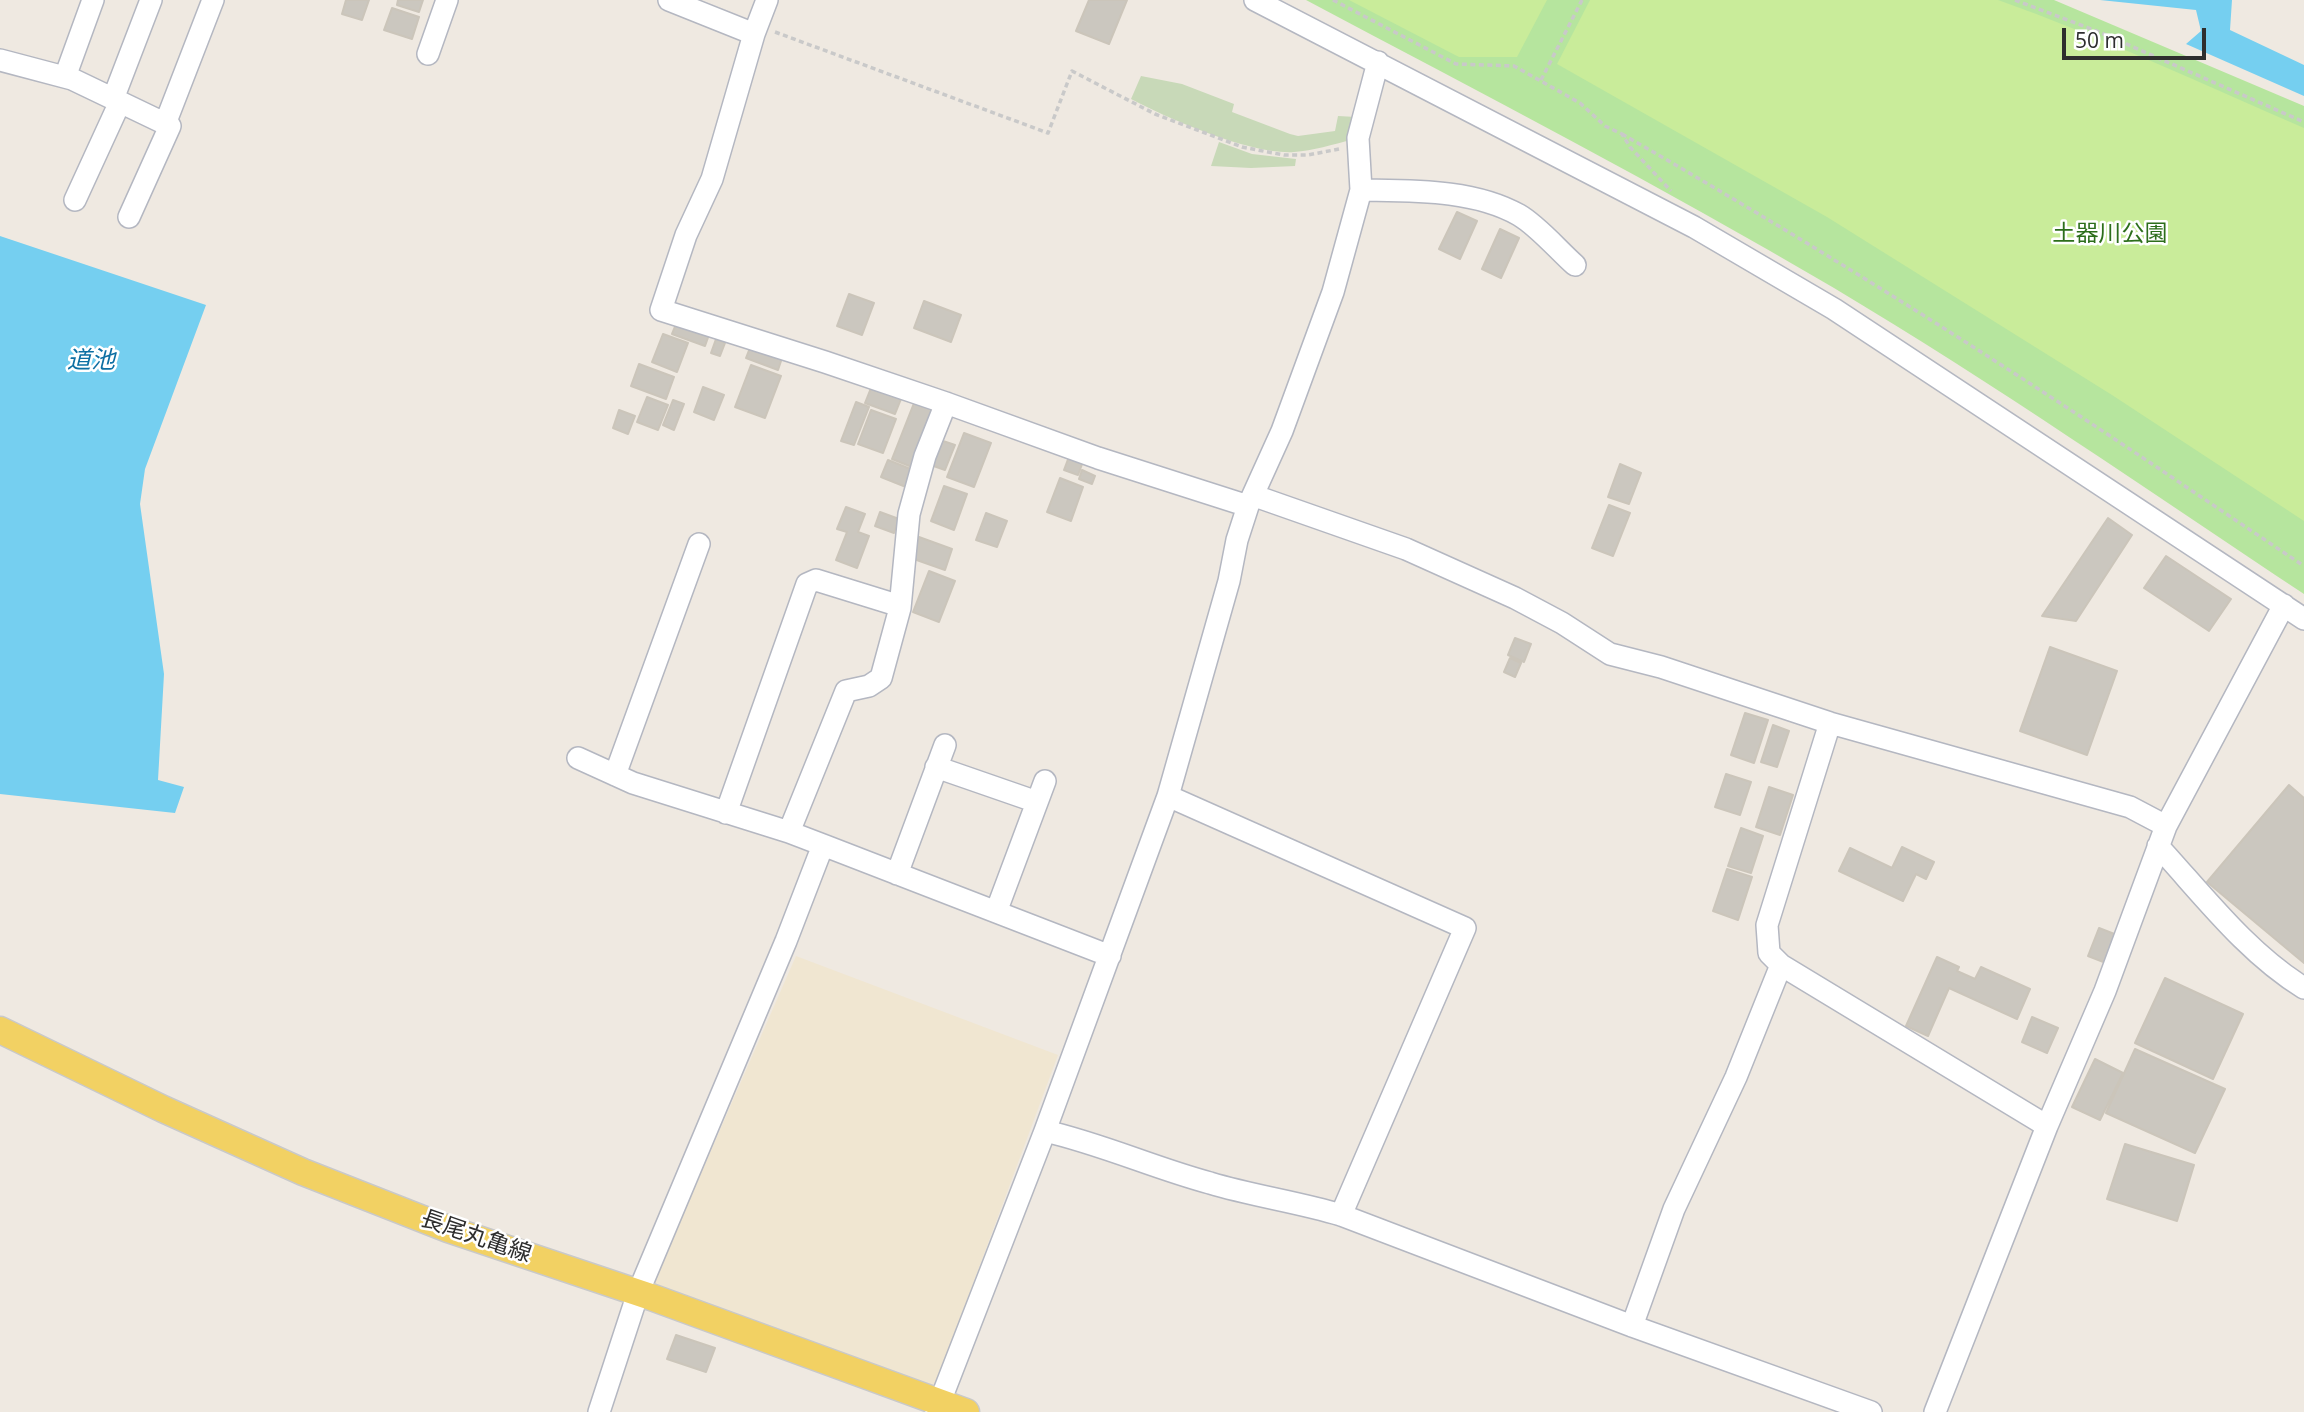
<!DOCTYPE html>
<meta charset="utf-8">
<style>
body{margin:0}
#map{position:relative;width:2304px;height:1412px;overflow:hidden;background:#efe9e1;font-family:"Open Sans",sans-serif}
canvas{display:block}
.scale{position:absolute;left:2062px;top:28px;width:144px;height:32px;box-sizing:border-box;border:4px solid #2e2e2e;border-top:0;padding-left:9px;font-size:21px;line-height:24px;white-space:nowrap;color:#2e2e2e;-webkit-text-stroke:5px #fff;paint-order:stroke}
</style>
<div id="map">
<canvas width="2304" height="1412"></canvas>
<div class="scale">50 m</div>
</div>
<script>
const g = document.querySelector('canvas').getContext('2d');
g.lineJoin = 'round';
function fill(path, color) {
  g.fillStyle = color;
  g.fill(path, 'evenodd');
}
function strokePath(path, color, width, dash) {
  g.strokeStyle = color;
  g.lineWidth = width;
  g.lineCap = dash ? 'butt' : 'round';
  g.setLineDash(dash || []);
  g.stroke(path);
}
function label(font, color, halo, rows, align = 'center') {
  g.font = font + ' "Open Sans","Noto Sans JP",sans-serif';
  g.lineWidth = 5;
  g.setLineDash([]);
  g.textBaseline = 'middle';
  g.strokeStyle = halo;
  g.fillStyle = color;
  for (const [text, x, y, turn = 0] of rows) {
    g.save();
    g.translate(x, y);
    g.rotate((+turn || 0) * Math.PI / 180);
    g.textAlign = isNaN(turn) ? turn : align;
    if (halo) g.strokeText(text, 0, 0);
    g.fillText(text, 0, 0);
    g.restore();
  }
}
const education = new Path2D(`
 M 796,956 L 1058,1055 L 934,1389 L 653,1283 Z`);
const green = new Path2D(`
 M 1306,0 L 2054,0 L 2304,106 L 2304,594 C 2149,491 1995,384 1834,288 C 1661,186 1483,94 1306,0 Z`);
const cemetery = new Path2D(`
 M 1141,76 L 1182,84 L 1234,104 L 1232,112 L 1290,134 L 1298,136 L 1335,131 L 1338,116 L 1356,117 L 1352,140 C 1333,144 1313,151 1294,152 C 1251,155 1169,119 1131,99 Z
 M 1219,142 L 1252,154 L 1296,159 L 1295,166 L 1251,168 L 1211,166 Z`);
const pitch = new Path2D(`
 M 1349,0 L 1547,0 L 1517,57 L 1459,57 Z
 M 1590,0 L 1998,0 C 2102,37 2203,84 2304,128 L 2304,521 L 2112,395 L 1827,217 L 1557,64 Z`);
const water = new Path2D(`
 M 2100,0 L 2232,0 L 2230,30 L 2304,65 L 2304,96 L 2186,44 L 2201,31 L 2196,10 Z
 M 0,236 L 206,305 L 145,469 L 140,504 L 164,674 L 158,780 L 184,787 L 175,813 L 0,794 Z`);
const building = new Path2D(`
 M 346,0 L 369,0 L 362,20 L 342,14 Z
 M 398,0 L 423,0 L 419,12 L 397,5 Z
 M 1089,0 L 1127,0 L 1109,44 L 1076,31 Z
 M 392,8 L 419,17 L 412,39 L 384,30 Z
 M 1457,212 L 1477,221 L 1460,259 L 1439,249 Z
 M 1500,229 L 1519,238 L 1501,278 L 1482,269 Z
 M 849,294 L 874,303 L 862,335 L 837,326 Z
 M 924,301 L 961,315 L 951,342 L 914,328 Z
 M 679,317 L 711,329 L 705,346 L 672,334 Z
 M 663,334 L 688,343 L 677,372 L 652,362 Z
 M 716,339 L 725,343 L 720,356 L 711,353 Z
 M 753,340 L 784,352 L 778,370 L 746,358 Z
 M 639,364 L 674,377 L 666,399 L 631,386 Z
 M 751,365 L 781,376 L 765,418 L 735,407 Z
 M 873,383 L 903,394 L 895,414 L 865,403 Z
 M 703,387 L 724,395 L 714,420 L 694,412 Z
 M 647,397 L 668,405 L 658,430 L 637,422 Z
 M 916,398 L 935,405 L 912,467 L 892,459 Z
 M 673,400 L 684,404 L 674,430 L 663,425 Z
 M 856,402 L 869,407 L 854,445 L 841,441 Z
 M 619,410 L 635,416 L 628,434 L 613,428 Z
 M 871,410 L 896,419 L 883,453 L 858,444 Z
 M 964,433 L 991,443 L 974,487 L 947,477 Z
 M 937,439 L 955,445 L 945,470 L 928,464 Z
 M 1070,454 L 1084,459 L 1078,475 L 1064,470 Z
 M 888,460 L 913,470 L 906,487 L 881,477 Z
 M 1620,464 L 1641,473 L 1629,504 L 1608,497 Z
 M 1082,470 L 1095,476 L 1092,484 L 1079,479 Z
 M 1060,478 L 1083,487 L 1071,521 L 1047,512 Z
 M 944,486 L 967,494 L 954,530 L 931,521 Z
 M 1609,505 L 1630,513 L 1613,556 L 1592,548 Z
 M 846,507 L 865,514 L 858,532 L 869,536 L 857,568 L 836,560 L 847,532 L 837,529 Z
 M 880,512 L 899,519 L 894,533 L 875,526 Z
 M 986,513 L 1007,521 L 997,547 L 976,540 Z
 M 2108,518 L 2132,535 L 2076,621 L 2042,616 Z
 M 919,537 L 952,549 L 945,570 L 911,558 Z
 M 2166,556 L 2231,599 L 2209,631 L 2144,588 Z
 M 929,571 L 955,581 L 939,622 L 913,612 Z
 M 1515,638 L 1531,644 L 1524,662 L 1508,655 Z
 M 2050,647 L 2117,671 L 2087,755 L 2020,731 Z
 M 1510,658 L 1521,663 L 1515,677 L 1504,672 Z
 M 1745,713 L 1768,720 L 1754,763 L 1731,755 Z
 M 1773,725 L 1789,731 L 1777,767 L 1761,762 Z
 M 1726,774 L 1751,782 L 1740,815 L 1715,807 Z
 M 2289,785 L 2304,798 L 2304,963 L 2207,882 Z
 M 1769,787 L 1793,795 L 1780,835 L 1756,827 Z
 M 1741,828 L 1763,836 L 1751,873 L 1728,866 Z
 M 1902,847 L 1934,862 L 1926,879 L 1916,874 L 1903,901 L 1839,871 L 1850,848 L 1892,868 Z
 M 1727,869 L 1752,877 L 1738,920 L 1713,911 Z
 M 2099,928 L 2117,935 L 2106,963 L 2088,956 Z
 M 1937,957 L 1959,967 L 1957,971 L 1975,979 L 1981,967 L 2030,989 L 2017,1019 L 1949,988 L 1928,1036 L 1906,1026 Z
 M 2165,978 L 2243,1014 L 2213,1079 L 2135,1043 Z
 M 2032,1017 L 2058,1028 L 2047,1053 L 2022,1042 Z
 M 2135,1049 L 2225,1089 L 2195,1153 L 2106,1113 Z
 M 2095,1059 L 2123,1073 L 2100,1120 L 2072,1107 Z
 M 2125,1144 L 2194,1165 L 2177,1221 L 2107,1199 Z
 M 676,1335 L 715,1348 L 706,1372 L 667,1359 Z`);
const path = new Path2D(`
 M 1333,0 L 1456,64 L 1514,66 L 1580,103 L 1605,126 L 1622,134 L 1630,147 L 1671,191
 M 2015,0 L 2099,32 L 2304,122
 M 775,32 L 1048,133 L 1072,71 L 1155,114 L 1242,147 L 1284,155 L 1308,155 L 1339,149
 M 1541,80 L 1582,0
 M 1622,134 C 1765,216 1905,302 2043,392 C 2131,449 2217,508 2304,566`);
const minor = new Path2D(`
 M 669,0 L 754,34
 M 767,0 L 754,34 L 712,179 L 686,235 L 661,310 L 825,362 L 946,403 L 1098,458 L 1248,506
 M 1255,0 L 1694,227 L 1834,309 L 2304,619
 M 428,54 L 447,0
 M 0,60 L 72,79 L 170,126 L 129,217
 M 65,77 L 93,0
 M 113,99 L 151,0
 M 165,124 L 213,0
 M 1361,190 C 1412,191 1473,189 1519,215 C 1538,226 1558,250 1575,265
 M 75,200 L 120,102
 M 1255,496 L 1406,549 L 1515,598 L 1562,623 L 1610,654 L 1661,667 L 1830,723 L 2130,807 L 2166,826
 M 1830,723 L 1767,925 L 1769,953 L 1781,965 L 2047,1126
 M 578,758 L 633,783 L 789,832
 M 936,767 L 1037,802
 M 615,775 L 699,544
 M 1168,796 L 1465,928 L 1341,1215
 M 726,813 L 807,584 L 816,580 L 900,606
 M 823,845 L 1110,956
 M 2158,846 C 2203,895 2247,953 2304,988
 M 897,874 L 945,745
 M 996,912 L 1045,781
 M 1045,1131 C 1102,1144 1154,1168 1210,1183 C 1253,1196 1298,1202 1341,1215 L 1632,1326 L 1871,1412
 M 1632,1326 L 1674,1209 L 1736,1077 L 1781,965
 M 599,1412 L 638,1293 L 786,941 L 823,845 L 789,832 L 846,691 L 869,686 L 881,678 L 900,608 L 909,514 L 925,456 L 946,403
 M 936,1412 L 1045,1131 L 1168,796 L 1229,581 L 1237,540 L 1248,506 L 1282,431 L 1333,292 L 1361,190 L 1358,138 L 1378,62
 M 1935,1412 L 2047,1126 L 2105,991 L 2166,826 L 2284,605`);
const major = new Path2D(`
 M 0,1030 L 163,1109 L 303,1172 L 448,1229 L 651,1297 L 966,1412`);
const parkNames = [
 ["土器川公園",2110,234]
];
const streetNames = [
 ["長尾丸亀線",476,1237,19]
];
const waterNames = [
 ["道池",91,361]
];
fill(education, '#f0e6d1');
fill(green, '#b6e59e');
fill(cemetery, '#c8d9b8');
fill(pitch, '#c9ec9a');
fill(water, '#75cff0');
fill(building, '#cbc7bf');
strokePath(building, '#cbc5ba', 2);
strokePath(minor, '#b4b7c1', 24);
strokePath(major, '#c9c9c9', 29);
strokePath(path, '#c9c9c9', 3.5, [5, 3.5]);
strokePath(minor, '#fff', 21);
strokePath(major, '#f2d163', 26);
label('23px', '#2c6e1b', '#fff', parkNames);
label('23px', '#2e2e2e', '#fff', streetNames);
label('italic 24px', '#0d6fa3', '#fff', waterNames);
</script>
